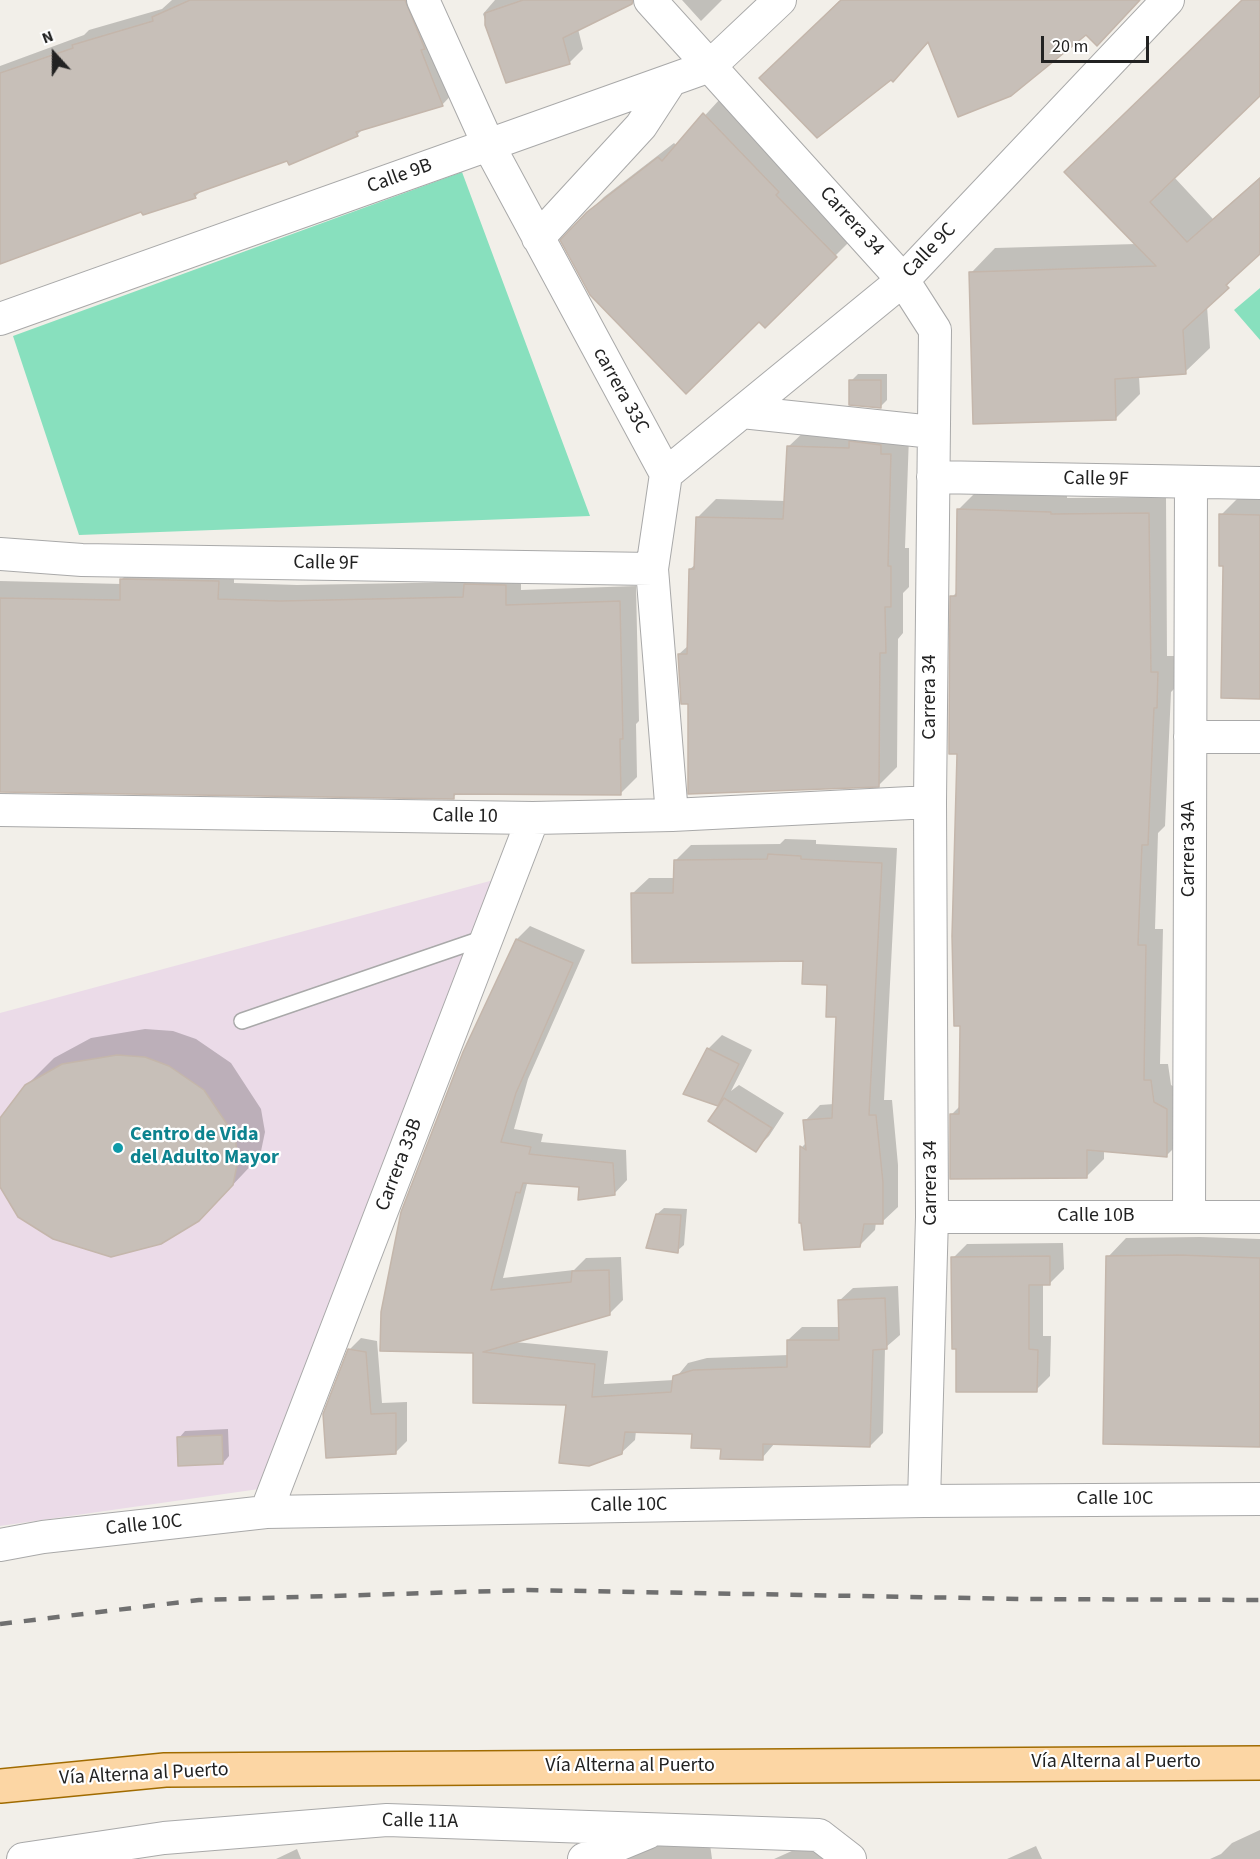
<!DOCTYPE html>
<meta charset="utf-8">
<style>
body{margin:0}
#map{position:relative;width:1260px;height:1859px;overflow:hidden;background:#f2efe9;font-family:"Source Sans 3",sans-serif}
canvas{display:block}
.north{position:absolute;left:24px;top:24px;width:60px;height:60px;-webkit-text-stroke:4px #fff;paint-order:stroke;rotate:339deg;font-size:16px;font-weight:700;line-height:24px;text-align:center;color:#222}
.north::after{content:'';display:block;margin:auto;width:21px;height:27px;background:#222;clip-path:polygon(50% 0,100% 100%,50% 72%,0 100%)}
.scale{position:absolute;left:1041px;top:36px;width:108px;height:27px;box-sizing:border-box;border:3px solid #222;border-top:0;padding-left:8px;font-size:18px;line-height:21px;white-space:nowrap;color:#222;-webkit-text-stroke:4px #fff;paint-order:stroke}
</style>
<div id="map">
<canvas width="1260" height="1859"></canvas>
<div class="north">N</div>
<div class="scale">20 m</div>
</div>
<script>
const g = document.querySelector('canvas').getContext('2d');
g.lineJoin = 'round';
function fill(path, color) {
  g.fillStyle = color;
  g.fill(path, 'evenodd');
}
function strokePath(path, color, width, dash) {
  g.strokeStyle = color;
  g.lineWidth = width;
  g.lineCap = dash ? 'butt' : 'round';
  g.setLineDash(dash || []);
  g.stroke(path);
}
function label(font, color, halo, rows, align = 'center') {
  g.font = font + ' "Source Sans 3",sans-serif';
  g.lineWidth = 4.5;
  g.setLineDash([]);
  g.textBaseline = 'middle';
  g.strokeStyle = halo;
  g.fillStyle = color;
  for (const [text, x, y, turn = 0] of rows) {
    g.save();
    g.translate(x, y);
    g.rotate((+turn || 0) * Math.PI / 180);
    g.textAlign = isNaN(turn) ? turn : align;
    if (halo) g.strokeText(text, 0, 0);
    g.fillText(text, 0, 0);
    g.restore();
  }
}
const industrial = new Path2D(`
 M 501,878 L 273,1487 L 0,1526 L 0,1013 Z`);
const pitch = new Path2D(`
 M 462,172 L 590,516 L 79,535 L 13,336 Z
 M 1260,288 L 1260,340 L 1234,310 Z`);
const shadow = new Path2D(`
 M 172,0 L 425,0 L 457,89 L 442,105 L 365,127 L 357,135 L 202,190 L 195,197 L 142,210 L 0,263 L 0,66 L 84,35 L 89,30 L 162,9 Z
 M 495,0 L 620,0 L 578,29 L 583,49 L 569,63 L 507,82 L 483,14 Z
 M 682,0 L 722,0 L 701,21 Z
 M 843,0 L 1139,0 L 1086,33 L 930,41 L 893,80 L 761,78 L 839,1 Z
 M 1243,0 L 1260,0 L 1260,94 L 1174,177 L 1213,219 L 1260,177 L 1260,252 L 1207,306 L 1210,348 L 1185,372 L 1139,376 L 1140,394 L 1115,419 L 971,273 L 995,248 L 1136,244 L 1066,172 Z
 M 720,99 L 851,240 L 765,326 L 588,213 L 604,197 L 674,143 L 677,146 Z
 M 858,374 L 887,374 L 887,400 L 880,407 L 851,381 Z
 M 807,429 L 909,436 L 905,548 L 909,548 L 909,587 L 903,593 L 903,633 L 898,639 L 897,767 L 879,785 L 689,702 L 679,654 L 689,645 L 690,569 L 696,564 L 697,518 L 716,499 L 786,501 L 788,447 Z
 M 975,493 L 1067,495 L 1067,498 L 1166,497 L 1167,656 L 1174,656 L 1174,689 L 1171,692 L 1165,826 L 1158,833 L 1155,929 L 1163,929 L 1160,1064 L 1168,1064 L 1171,1085 L 1183,1092 L 1183,1139 L 1166,1156 L 1104,1150 L 1104,1159 L 1087,1176 L 951,1115 L 960,1106 L 961,1024 L 958,752 L 952,597 L 958,591 L 958,510 Z
 M 1238,498 L 1260,498 L 1260,698 L 1225,565 L 1221,515 Z
 M 138,563 L 234,565 L 234,583 L 297,585 L 468,582 L 521,569 L 521,590 L 636,586 L 639,721 L 636,724 L 637,777 L 621,793 L 458,793 L 453,797 L 0,790 L 0,581 L 122,584 L 122,579 Z
 M 785,839 L 816,840 L 816,844 L 897,848 L 884,1100 L 892,1100 L 898,1165 L 898,1207 L 882,1222 L 876,1222 L 875,1230 L 859,1246 L 800,1222 L 802,1147 L 807,1142 L 805,1121 L 820,1105 L 834,1104 L 838,1016 L 829,983 L 804,960 L 633,893 L 649,878 L 675,878 L 675,861 L 691,845 L 780,844 Z
 M 530,926 L 585,950 L 528,1079 L 514,1129 L 543,1134 L 541,1142 L 626,1150 L 627,1180 L 614,1194 L 581,1186 L 527,1184 L 503,1278 L 574,1270 L 586,1258 L 621,1257 L 623,1300 L 609,1314 L 515,1342 L 608,1351 L 604,1384 L 674,1380 L 688,1363 L 707,1358 L 789,1355 L 788,1340 L 802,1327 L 840,1327 L 839,1301 L 853,1288 L 898,1286 L 900,1335 L 885,1348 L 883,1433 L 870,1446 L 775,1443 L 762,1458 L 722,1447 L 694,1433 L 636,1431 L 635,1440 L 621,1453 L 568,1403 L 475,1401 L 517,939 Z
 M 145,1029 L 173,1031 L 196,1039 L 231,1063 L 261,1109 L 265,1132 L 260,1156 L 226,1192 L 0,1184 L 0,1121 L 26,1086 L 54,1058 L 91,1038 Z
 M 722,1035 L 752,1050 L 731,1091 L 739,1085 L 784,1113 L 769,1136 L 755,1150 L 721,1105 L 685,1093 L 708,1049 Z
 M 664,1208 L 687,1209 L 684,1245 L 677,1251 L 657,1214 Z
 M 1200,1237 L 1260,1239 L 1260,1445 L 1108,1257 L 1126,1238 Z
 M 1063,1243 L 1064,1269 L 1050,1283 L 1043,1283 L 1043,1336 L 1051,1336 L 1050,1376 L 1036,1390 L 953,1258 L 967,1244 Z
 M 361,1338 L 377,1341 L 382,1403 L 407,1402 L 407,1441 L 395,1453 L 327,1456 L 349,1350 Z
 M 228,1429 L 229,1456 L 223,1463 L 179,1438 L 185,1431 Z
 M 707,1822 L 712,1859 L 602,1859 Z
 M 1260,1830 L 1260,1859 L 1210,1859 L 1221,1854 L 1232,1843 Z
 M 823,1837 L 845,1859 L 774,1859 Z
 M 1036,1846 L 1042,1859 L 1007,1859 Z
 M 297,1849 L 301,1859 L 276,1859 Z`);
const building = new Path2D(`
 M 190,0 L 405,0 L 425,49 L 421,50 L 443,106 L 356,132 L 358,136 L 289,165 L 287,161 L 194,194 L 196,198 L 143,215 L 141,212 L 0,264 L 0,73 L 73,48 L 72,45 L 153,21 L 152,17 Z
 M 523,0 L 633,0 L 632,4 L 563,38 L 570,64 L 506,83 L 485,25 L 485,13 Z
 M 841,0 L 1140,0 L 1097,46 L 1086,35 L 1011,96 L 958,117 L 928,42 L 893,82 L 891,80 L 817,138 L 759,78 Z
 M 1242,0 L 1260,0 L 1260,96 L 1150,202 L 1187,242 L 1260,178 L 1260,254 L 1226,285 L 1229,288 L 1183,330 L 1186,374 L 1115,379 L 1116,420 L 973,424 L 969,272 L 1156,266 L 1064,172 Z
 M 703,113 L 779,192 L 776,195 L 837,257 L 765,328 L 759,322 L 686,394 L 590,295 L 560,240 L 587,212 L 658,157 L 662,161 Z
 M 849,380 L 881,380 L 881,408 L 849,405 Z
 M 849,441 L 881,445 L 881,454 L 891,454 L 888,566 L 891,566 L 891,607 L 885,607 L 886,653 L 880,653 L 879,787 L 688,794 L 688,704 L 681,704 L 678,654 L 687,654 L 689,569 L 694,569 L 696,517 L 783,519 L 787,446 L 849,448 Z
 M 957,509 L 1051,512 L 1051,514 L 1149,513 L 1151,672 L 1158,672 L 1157,708 L 1154,708 L 1148,845 L 1142,845 L 1138,945 L 1146,945 L 1144,1080 L 1151,1080 L 1154,1102 L 1167,1109 L 1167,1157 L 1087,1150 L 1087,1178 L 950,1179 L 950,1114 L 959,1114 L 960,1026 L 954,1026 L 952,936 L 957,754 L 949,754 L 949,738 L 950,596 L 956,596 Z
 M 1219,514 L 1260,515 L 1260,699 L 1221,698 L 1223,566 L 1219,566 Z
 M 120,579 L 219,581 L 218,599 L 280,601 L 463,597 L 464,584 L 506,585 L 506,605 L 620,601 L 623,739 L 620,739 L 621,795 L 454,794 L 454,799 L 0,792 L 0,598 L 120,600 Z
 M 768,854 L 801,856 L 801,859 L 882,863 L 869,1115 L 876,1115 L 883,1182 L 883,1224 L 864,1224 L 860,1247 L 804,1250 L 801,1223 L 799,1223 L 800,1146 L 806,1150 L 803,1120 L 832,1118 L 836,1017 L 826,1017 L 827,985 L 802,984 L 803,961 L 632,963 L 631,893 L 673,893 L 674,860 L 767,859 Z
 M 516,939 L 573,963 L 516,1093 L 501,1142 L 531,1147 L 529,1154 L 613,1163 L 615,1195 L 578,1200 L 579,1187 L 523,1183 L 520,1193 L 516,1192 L 491,1290 L 571,1282 L 572,1271 L 609,1270 L 610,1315 L 483,1352 L 595,1364 L 592,1397 L 671,1392 L 673,1376 L 693,1370 L 787,1367 L 787,1340 L 839,1340 L 838,1300 L 885,1298 L 887,1349 L 873,1350 L 870,1447 L 763,1444 L 763,1460 L 720,1459 L 721,1449 L 691,1448 L 692,1434 L 625,1432 L 622,1454 L 589,1466 L 559,1463 L 566,1405 L 473,1403 L 473,1353 L 380,1351 L 381,1312 L 401,1212 L 463,1052 Z
 M 707,1048 L 739,1064 L 718,1106 L 683,1094 Z
 M 117,1055 L 145,1057 L 169,1066 L 204,1090 L 235,1136 L 238,1160 L 233,1185 L 199,1221 L 161,1244 L 111,1257 L 53,1239 L 18,1217 L 0,1187 L 0,1118 L 25,1085 L 62,1064 Z
 M 724,1098 L 772,1128 L 756,1152 L 708,1121 Z
 M 656,1214 L 681,1215 L 678,1253 L 646,1248 Z
 M 1180,1255 L 1260,1258 L 1260,1447 L 1103,1444 L 1106,1256 Z
 M 1050,1256 L 1050,1285 L 1029,1285 L 1029,1349 L 1038,1350 L 1037,1392 L 956,1392 L 956,1349 L 952,1349 L 951,1257 Z
 M 348,1349 L 366,1352 L 371,1414 L 396,1413 L 396,1454 L 326,1458 L 323,1414 Z
 M 222,1435 L 223,1464 L 178,1466 L 177,1437 Z`);
const service = new Path2D(`
 M 242,1021 L 487,937`);
const minor = new Path2D(`
 M 423,0 L 489,146 L 666,474 L 652,569 L 672,815
 M 650,0 L 903,280 L 935,330 L 930,802 L 932,1217 L 924,1501
 M 538,238 L 641,126 L 671,80
 M 0,319 L 710,66 L 780,0
 M 742,412 L 933,432
 M 666,474 L 903,280 L 1168,0
 M 933,477 L 1260,483
 M 0,554 L 82,560 L 652,569
 M 1190,737 L 1260,737
 M 0,810 L 533,818 L 672,815 L 930,802
 M 932,1217 L 1260,1217
 M 1189,1217 L 1191,482
 M 266,1512 L 533,818
 M 0,1545 L 43,1537 L 266,1512 L 924,1501 L 1260,1499
 M 23,1859 L 164,1838 L 387,1820 L 819,1835 L 850,1859
 M 584,1859 L 647,1833`);
const primary = new Path2D(`
 M 0,1786 L 165,1770 L 1260,1763`);
const rail = new Path2D(`
 M 0,1624 L 199,1600 L 528,1590 L 1022,1599 L 1260,1600`);
const markers = [
 [118,1148,6,"#0f9aa8"]
];
const streetNames = [
 ["Calle 9B",400,177,-20],
 ["Carrera 34",851,222,48],
 ["Calle 9C",930,251,-46],
 ["carrera 33C",620,391,61],
 ["Calle 9F",1096,480,1],
 ["Calle 9F",326,564,1],
 ["Carrera 34",931,697,-90],
 ["Calle 10",465,817,1],
 ["Carrera 34A",1190,849,-90],
 ["Carrera 33B",400,1165,-69],
 ["Carrera 34",932,1183,-90],
 ["Calle 10B",1096,1217],
 ["Calle 10C",1115,1500],
 ["Calle 10C",629,1506,-1],
 ["Calle 10C",144,1526,-6],
 ["Vía Alterna al Puerto",1116,1763],
 ["Vía Alterna al Puerto",630,1767],
 ["Vía Alterna al Puerto",144,1775,-3],
 ["Calle 11A",420,1822,1]
];
const cultureNames = [
 ["Centro de Vida",130,1136],
 ["del Adulto Mayor",130,1159]
];
fill(industrial, '#ebdbe8');
fill(pitch, '#88e0be');
fill(shadow, '#0003');
fill(building, '#c7bfb8');
strokePath(building, '#c4b6ab', 1.5);
strokePath(service, '#a9a9a9', 18);
strokePath(minor, '#a9a9a9', 34);
strokePath(primary, '#a06b00', 36);
strokePath(service, '#fff', 15);
strokePath(minor, '#fff', 32);
strokePath(primary, '#fcd6a4', 33);
strokePath(rail, '#707070', 4.5, [12, 12]);
for (const [x, y, r, color] of markers) {
  const dot = new Path2D();
  dot.arc(x, y, r, 0, 2 * Math.PI);
  g.fillStyle = color;
  g.fill(dot);
  strokePath(dot, '#fff', 2);
}
label('20px', '#222', '#fff', streetNames);
label('bold 20px', '#0d838f', '#fff', cultureNames, 'left');
</script>
